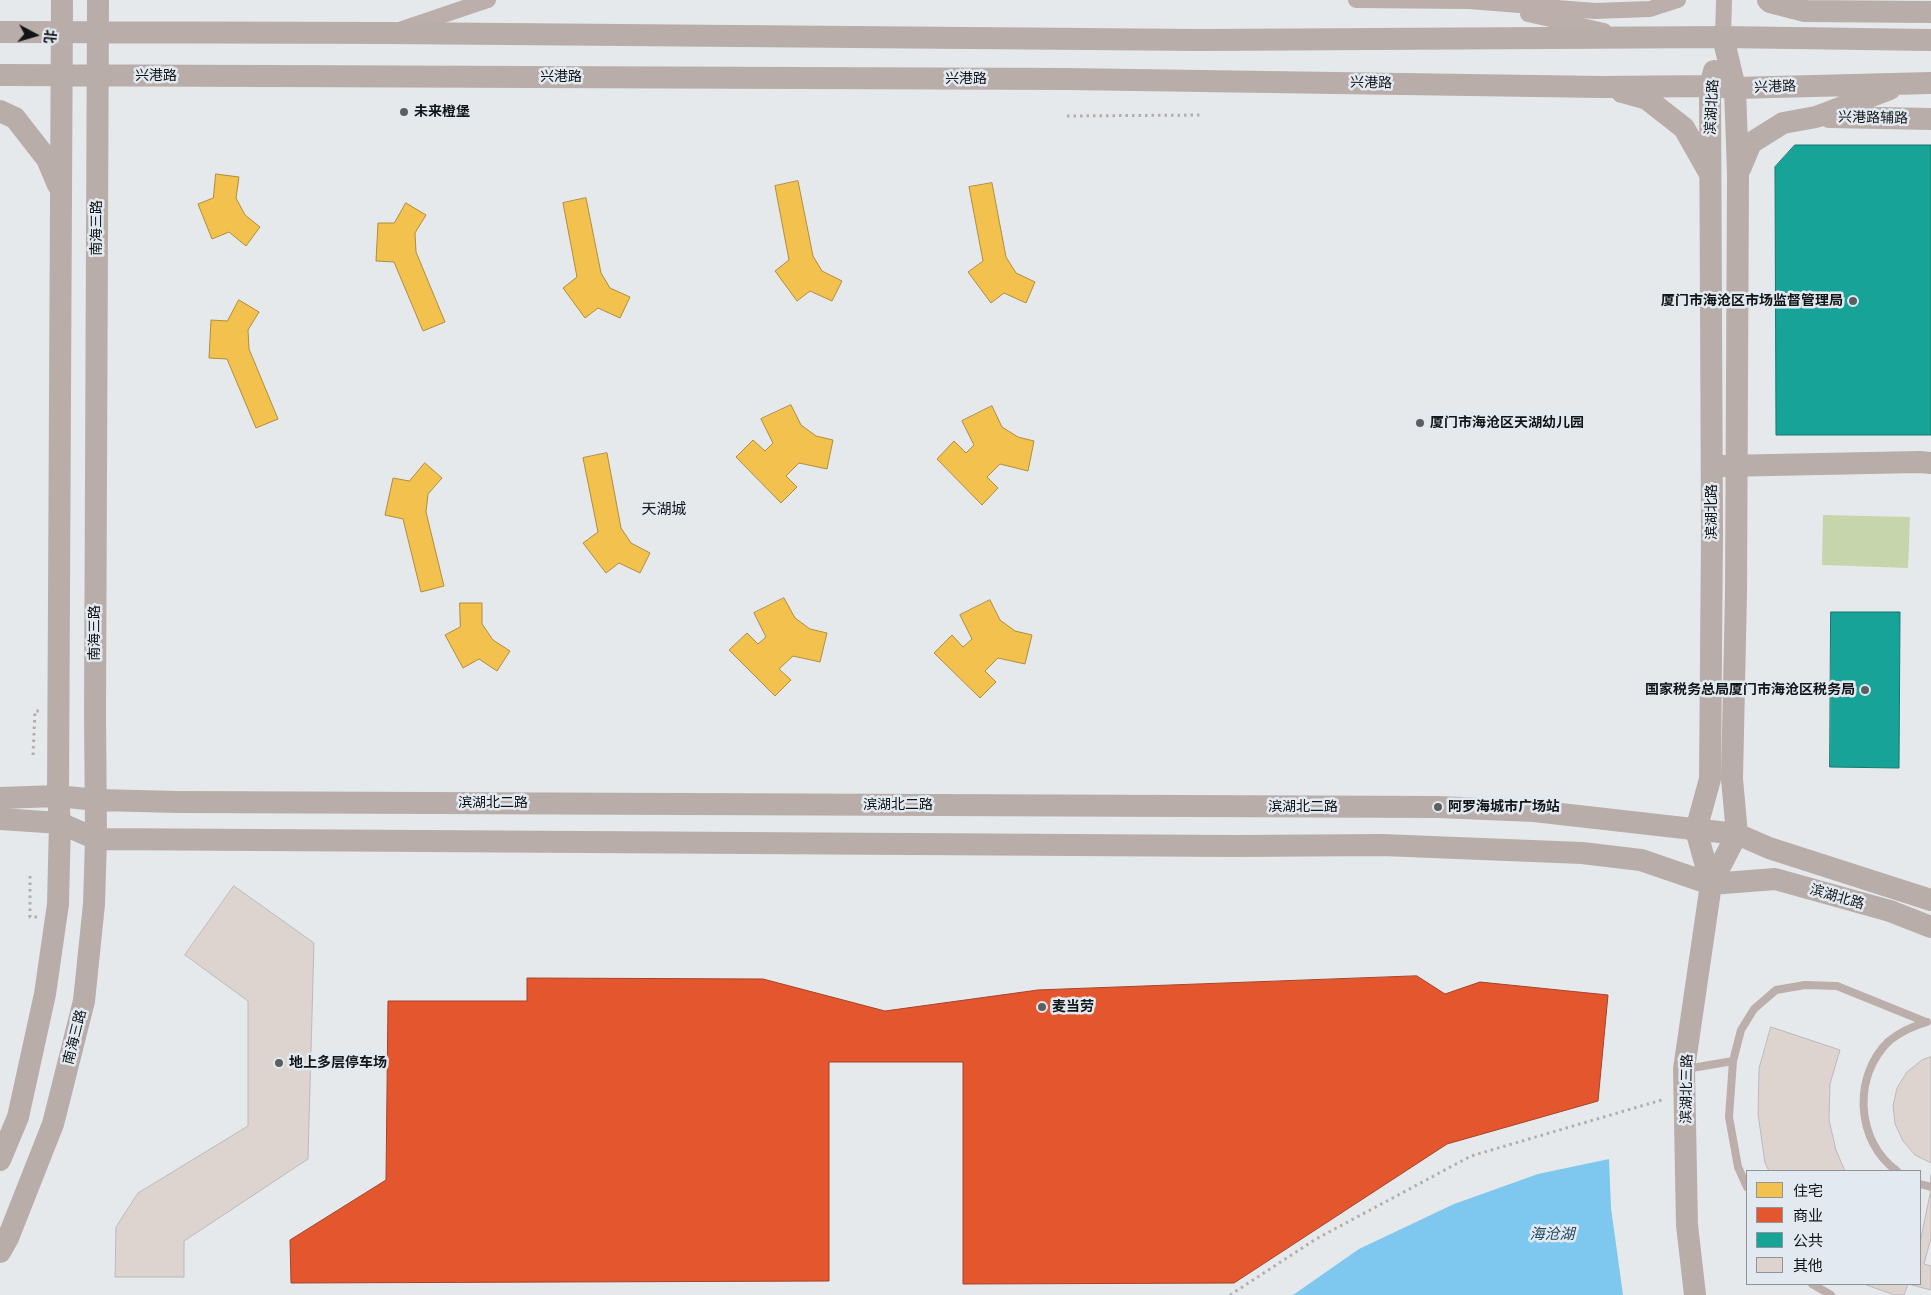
<!DOCTYPE html>
<meta charset="utf-8">
<style>
body{margin:0}
#map{position:relative;width:1931px;height:1295px;overflow:hidden;background:#e6e9ec;font-family:Inter,"Noto Sans SC",sans-serif}
canvas{display:block}
.legend{position:absolute;left:1746px;top:1170px;width:175px;height:115px;box-sizing:border-box;background:#e2e9f0;border:1px solid #8f9499;margin:0;padding:6px 9px;list-style:none;font-size:15px;color:#121517}
.legend li{display:flex;align-items:center;gap:10px;height:25px}
.legend b{width:25px;border:1px solid #8f9499}
.north{position:absolute;left:10px;top:10px;width:50px;height:50px;-webkit-text-stroke:4px #e2e9f0;paint-order:stroke;rotate:96deg;font-size:14px;font-weight:700;line-height:20px;text-align:center;color:#121517}
.north::after{content:'';display:block;margin:auto;width:18px;height:22px;background:#121517;clip-path:polygon(50% 0,100% 100%,50% 72%,0 100%)}
</style>
<div id="map">
<canvas width="1931" height="1295"></canvas>
<ul class="legend">
<li><b style="height:14px;background:#f2c14e"></b>住宅</li>
<li><b style="height:14px;background:#e4572e"></b>商业</li>
<li><b style="height:14px;background:#17a398"></b>公共</li>
<li><b style="height:14px;background:#ddd4d0"></b>其他</li>
</ul>
<div class="north">北</div>
</div>
<script>
const g = document.querySelector('canvas').getContext('2d');
g.lineJoin = 'round';
function fill(path, color) {
  g.fillStyle = color;
  g.fill(path, 'evenodd');
}
function strokePath(path, color, width, dash) {
  g.strokeStyle = color;
  g.lineWidth = width;
  g.lineCap = dash ? 'butt' : 'round';
  g.setLineDash(dash || []);
  g.stroke(path);
}
function label(font, color, halo, rows, align = 'center') {
  g.font = font + ' Inter,"Noto Sans SC",sans-serif';
  g.lineWidth = 5;
  g.setLineDash([]);
  g.textBaseline = 'middle';
  g.strokeStyle = halo;
  g.fillStyle = color;
  for (const [text, x, y, turn = 0] of rows) {
    g.save();
    g.translate(x, y);
    g.rotate((+turn || 0) * Math.PI / 180);
    g.textAlign = isNaN(turn) ? turn : align;
    if (halo) g.strokeText(text, 0, 0);
    g.fillText(text, 0, 0);
    g.restore();
  }
}
const green = new Path2D(`
 M 1823,515 L 1910,517 L 1908,568 L 1822,565 Z`);
const water = new Path2D(`
 M 1609,1159 L 1611,1208 L 1623,1295 L 1293,1295 L 1359,1249 L 1454,1204 L 1538,1174 Z`);
const homes = new Path2D(`
 M 216,174 L 239,177 L 236,198 L 245,215 L 260,227 L 246,246 L 229,232 L 212,239 L 198,204 L 213,198 Z
 M 798,181 L 813,256 L 822,271 L 842,281 L 832,301 L 810,291 L 797,301 L 775,271 L 789,260 L 775,186 Z
 M 992,183 L 1006,257 L 1016,273 L 1035,282 L 1026,303 L 1004,293 L 991,303 L 968,272 L 983,261 L 969,187 Z
 M 586,198 L 601,273 L 610,288 L 630,297 L 620,318 L 598,308 L 585,318 L 563,288 L 577,277 L 563,203 Z
 M 406,203 L 426,215 L 415,233 L 416,252 L 445,322 L 423,331 L 394,262 L 376,261 L 378,223 L 394,223 Z
 M 239,300 L 259,312 L 248,330 L 249,349 L 278,419 L 256,428 L 227,359 L 209,358 L 211,320 L 227,321 Z
 M 791,405 L 801,425 L 816,436 L 833,440 L 827,469 L 799,463 L 786,476 L 797,487 L 781,503 L 736,457 L 753,440 L 765,451 L 773,443 L 761,419 Z
 M 992,406 L 1002,427 L 1018,437 L 1034,441 L 1028,471 L 1000,464 L 987,477 L 998,488 L 982,505 L 937,459 L 954,441 L 966,453 L 974,445 L 962,421 Z
 M 607,453 L 621,528 L 631,543 L 650,553 L 640,573 L 619,563 L 606,573 L 583,543 L 598,532 L 583,458 Z
 M 425,463 L 442,478 L 428,494 L 426,512 L 444,586 L 421,592 L 403,519 L 385,515 L 393,478 L 409,481 Z
 M 784,598 L 795,618 L 810,629 L 827,633 L 820,662 L 793,656 L 779,669 L 791,680 L 775,696 L 729,650 L 747,633 L 758,644 L 766,637 L 754,613 Z
 M 990,600 L 1000,620 L 1015,631 L 1032,635 L 1025,664 L 998,658 L 985,671 L 996,682 L 980,698 L 934,653 L 952,635 L 963,647 L 972,639 L 960,615 Z
 M 460,603 L 482,603 L 482,624 L 493,640 L 510,651 L 497,671 L 479,659 L 463,668 L 445,635 L 460,627 Z`);
const shops = new Path2D(`
 M 1417,976 L 1445,994 L 1480,982 L 1608,995 L 1598,1101 L 1447,1144 L 1234,1283 L 963,1284 L 963,1062 L 829,1062 L 829,1281 L 291,1283 L 290,1240 L 386,1180 L 388,1001 L 527,1001 L 527,978 L 763,979 L 885,1011 L 1038,990 Z`);
const public = new Path2D(`
 M 1795,145 L 1931,145 L 1931,435 L 1776,435 L 1775,167 Z
 M 1831,612 L 1900,612 L 1899,768 L 1830,767 Z`);
const building = new Path2D(`
 M 234,886 L 314,943 L 308,1159 L 184,1241 L 184,1277 L 115,1277 L 116,1227 L 138,1193 L 248,1126 L 248,1001 L 185,955 Z
 M 1771,1027 L 1840,1050 L 1830,1084 L 1829,1120 L 1836,1150 L 1845,1171 L 1769,1171 L 1765,1163 L 1758,1114 L 1759,1069 Z
 M 1931,1057 L 1931,1163 L 1915,1155 L 1903,1141 L 1895,1124 L 1893,1106 L 1897,1088 L 1907,1072 L 1922,1060 Z
 M 1931,1175 L 1931,1238 L 1924,1264 L 1931,1266 L 1931,1290 L 1908,1284 L 1920,1284 L 1920,1243 L 1930,1194 Z
 M 1864,1284 L 1908,1284 L 1904,1295 L 1895,1295 Z`);
const path = new Path2D(`
 M 1067,116 L 1201,115
 M 33,755 L 35,711 L 40,711
 M 30,876 L 30,917 L 37,917
 M 1230,1295 L 1316,1239 L 1471,1156 L 1665,1099`);
const lane = new Path2D(`
 M 1686,1069 L 1733,1061
 M 1897,1171 C 1856,1142 1852,1076 1889,1041 C 1900,1032 1913,1026 1927,1022
 M 1920,1184 L 1931,1187
 M 1747,1187 L 1738,1167 L 1729,1117 L 1733,1061 L 1741,1030 L 1754,1009 L 1776,990 L 1805,985 L 1837,986 L 1926,1022
 M 1812,1284 L 1831,1295`);
const street = new Path2D(`
 M 1356,0 L 1469,1 L 1595,11 L 1650,9 L 1678,0
 M 1528,14 L 1604,31
 M 402,29 L 488,0
 M 1723,37 L 1724,0`);
const secondary = new Path2D(`
 M 1768,0 L 1770,2 L 1805,11 L 1931,12
 M 0,32 L 390,33 L 1200,40 L 1723,37 L 1931,40
 M 0,75 L 1068,79 L 1602,87 L 1710,86 L 1735,88 L 1931,83
 M 1622,92 L 1647,99 L 1684,128 L 1710,174
 M 0,111 L 15,118 L 47,159 L 58,185
 M 1829,117 L 1931,119
 M 1740,169 L 1751,143 L 1783,123 L 1816,117 L 1890,89
 M 1722,466 L 1920,462 L 1931,463
 M 0,798 L 58,796 L 96,800 L 179,802 L 1438,807 L 1534,811 L 1737,834 L 1769,848 L 1931,900
 M 0,819 L 60,823 L 96,839 L 1235,846 L 1382,845 L 1582,853 L 1641,860 L 1711,884 L 1775,879 L 1890,911 L 1931,927
 M 1711,884 L 1696,830 L 1710,779 L 1712,531 L 1710,86 L 1714,71
 M 0,1160 L 18,1117 L 45,994 L 58,904 L 60,823 L 58,796 L 62,0
 M 0,1252 L 8,1238 L 53,1124 L 84,1001 L 94,904 L 96,839 L 95,714 L 98,0
 M 1695,1295 L 1687,1225 L 1684,1069 L 1711,884 L 1737,834 L 1732,779 L 1736,593 L 1738,174 L 1735,88 L 1723,37`);
const markers = [
 [404,112,5,"#5c5f62"],
 [1853,301,5,"#5c5f62"],
 [1420,423,5,"#5c5f62"],
 [1865,690,5,"#5c5f62"],
 [1438,807,5,"#5c5f62"],
 [1042,1007,5,"#5c5f62"],
 [279,1063,5,"#5c5f62"]
];
const streetNames = [
 ["兴港路",156,76],
 ["兴港路",561,77],
 ["兴港路",966,79],
 ["兴港路",1371,83,1],
 ["兴港路",1775,87,-2],
 ["滨湖北路",1712,107,-87],
 ["兴港路辅路",1873,118,1],
 ["南海三路",97,228,-90],
 ["滨湖北路",1712,512,-90],
 ["南海三路",95,633,-90],
 ["滨湖北二路",493,803],
 ["滨湖北二路",898,805],
 ["滨湖北二路",1303,807],
 ["滨湖北路",1837,897,16],
 ["南海三路",75,1037,-76],
 ["滨湖北三路",1687,1089,-89]
];
const poiNames = [
 ["未来橙堡",414,112],
 ["厦门市海沧区市场监督管理局",1843,301,"right"],
 ["厦门市海沧区天湖幼儿园",1430,423],
 ["国家税务总局厦门市海沧区税务局",1855,690,"right"],
 ["阿罗海城市广场站",1448,807],
 ["麦当劳",1052,1007],
 ["地上多层停车场",289,1063]
];
const neighbourhoodNames = [
 ["天湖城",664,509]
];
const waterNames = [
 ["海沧湖",1552,1234]
];
fill(green, '#c7d5ac');
fill(water, '#7ec7ef');
fill(homes, '#f2c14e');
strokePath(homes, '#af8d3e', 1);
fill(shops, '#e4572e');
strokePath(shops, '#a54327', 1);
fill(public, '#17a398');
strokePath(public, '#167871', 1);
fill(building, '#ddd4d0');
strokePath(building, '#bababa', 1);
strokePath(path, '#b4aeab', 3, [2.5, 4]);
strokePath(lane, '#bbaeab', 8);
strokePath(street, '#bbaeab', 16);
strokePath(secondary, '#b9adaa', 22);
for (const [x, y, r, color] of markers) {
  const dot = new Path2D();
  dot.arc(x, y, r, 0, 2 * Math.PI);
  g.fillStyle = color;
  g.fill(dot);
  strokePath(dot, '#e2e9f0', 2);
}
label('14px', '#121517', '#e2e9f0', streetNames);
label('bold 14px', '#121517', '#e2e9f0', poiNames, 'left');
label('15px', '#121517', '#e2e9f0', neighbourhoodNames);
label('italic 15px', '#204a61', '#e2e9f0', waterNames);
</script>
